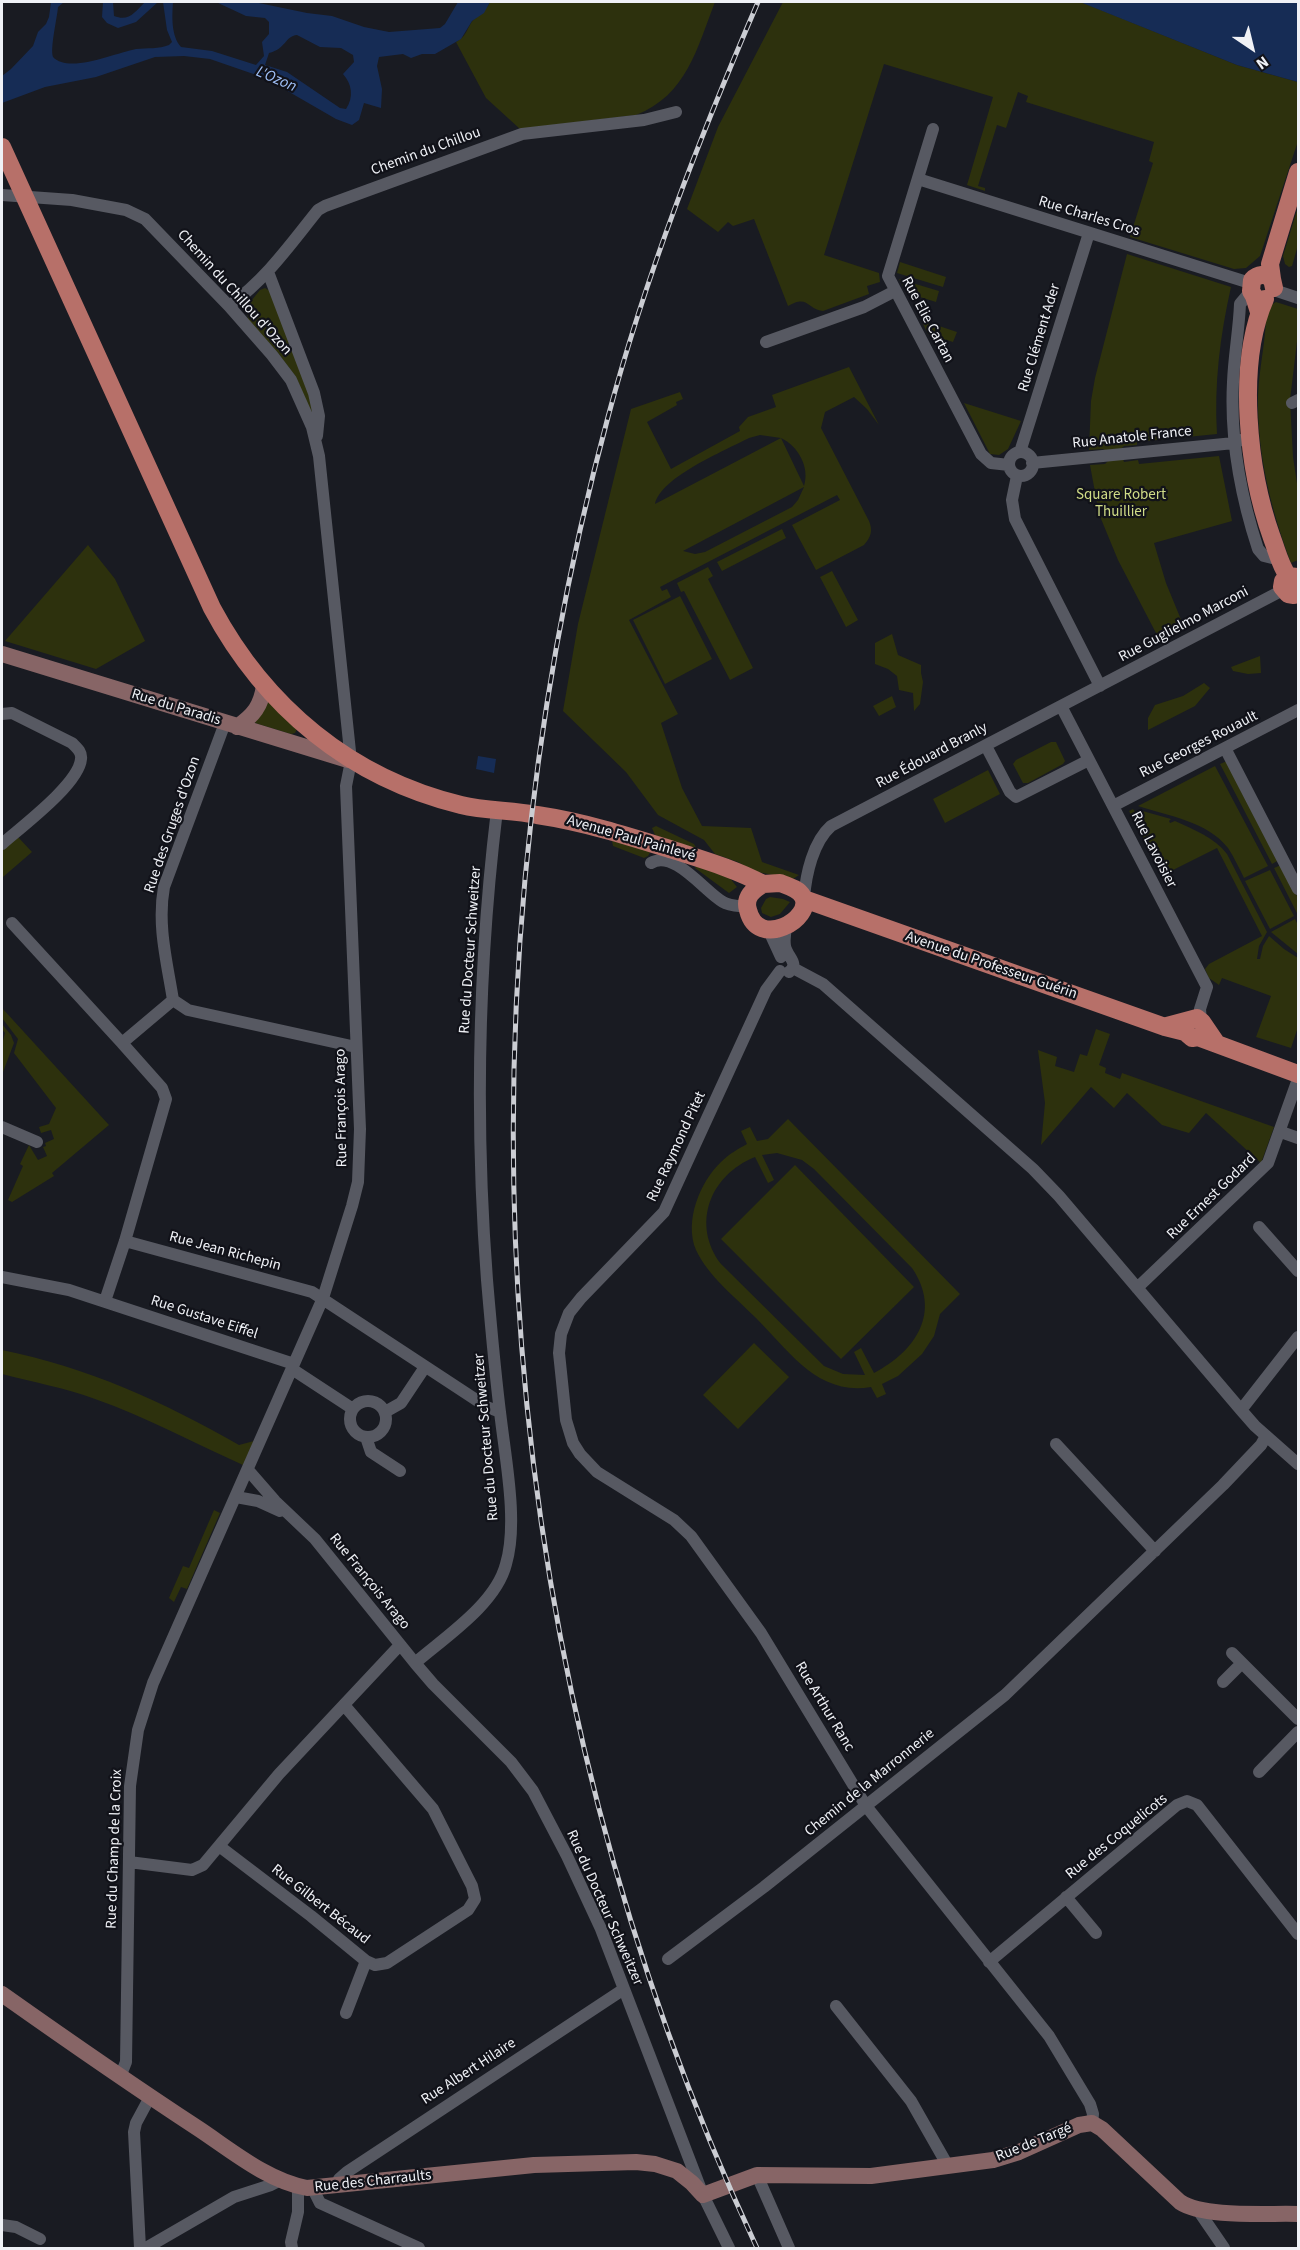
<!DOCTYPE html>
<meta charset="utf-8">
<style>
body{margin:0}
#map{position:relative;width:1300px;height:2250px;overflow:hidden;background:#191b22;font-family:"Source Sans 3",sans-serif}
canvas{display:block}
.frame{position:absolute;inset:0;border:3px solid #eff1f6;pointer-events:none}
.north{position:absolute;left:1222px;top:18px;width:60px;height:60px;-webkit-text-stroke:4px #111219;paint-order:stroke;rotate:145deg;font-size:16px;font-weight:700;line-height:24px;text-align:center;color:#eff1f6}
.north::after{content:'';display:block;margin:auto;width:21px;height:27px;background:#eff1f6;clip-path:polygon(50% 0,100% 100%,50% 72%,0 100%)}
</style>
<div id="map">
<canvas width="1300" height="2250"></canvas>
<div class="frame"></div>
<div class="north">N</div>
</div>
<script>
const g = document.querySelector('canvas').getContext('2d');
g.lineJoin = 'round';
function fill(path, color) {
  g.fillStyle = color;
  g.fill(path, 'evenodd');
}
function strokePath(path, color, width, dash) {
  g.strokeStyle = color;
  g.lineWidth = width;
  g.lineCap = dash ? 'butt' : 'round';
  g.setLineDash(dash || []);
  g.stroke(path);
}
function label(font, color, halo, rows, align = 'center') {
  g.font = font + ' "Source Sans 3",sans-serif';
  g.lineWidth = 4.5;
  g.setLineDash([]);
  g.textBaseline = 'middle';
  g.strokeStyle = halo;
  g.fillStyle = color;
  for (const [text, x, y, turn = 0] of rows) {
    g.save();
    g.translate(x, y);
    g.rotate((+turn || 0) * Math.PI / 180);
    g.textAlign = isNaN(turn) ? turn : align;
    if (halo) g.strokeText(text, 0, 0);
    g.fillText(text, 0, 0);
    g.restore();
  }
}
const green = new Path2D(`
 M 490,2 L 715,2 C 697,48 687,95 636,115 L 520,129 L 486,98 L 456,42 C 465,37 466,32 471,23 C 476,15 485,13 490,2 Z
 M 783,2 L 1081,2 L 1237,65 L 1298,82 L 1298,141 L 1260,256 L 1246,268 L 1234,269 L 1130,237 L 1153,163 L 1149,161 L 1154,142 L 1026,102 L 1028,96 L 1018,92 L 1006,128 L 997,125 L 978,186 L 985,188 L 985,191 L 967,185 L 993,97 L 884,64 L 824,255 L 879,273 L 880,282 L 867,286 L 869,294 L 823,311 C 807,309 808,294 788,306 L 754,219 L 733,226 L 728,222 L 718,232 L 687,209 L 718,127 Z
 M 1298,207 L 1298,245 L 1292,266 L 1289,267 L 1285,264 L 1283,256 Z
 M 1127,254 L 1231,287 C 1220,336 1214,384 1217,434 L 1137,442 L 1137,445 L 1124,446 L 1120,450 L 1124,462 L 1138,460 L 1139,464 L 1219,456 L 1232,521 L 1154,543 L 1166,583 L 1182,622 L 1157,635 L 1118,560 L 1099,514 L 1090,465 L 1105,464 L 1109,460 L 1108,452 L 1103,449 L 1089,450 L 1091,401 L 1095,378 Z
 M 900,262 L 946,277 L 943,287 L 897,273 Z
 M 899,279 L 939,291 L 936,302 L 907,293 Z
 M 265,288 L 270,291 L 311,399 L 314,420 L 296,377 L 278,353 L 248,320 L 247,306 L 260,290 Z
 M 1276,302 L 1298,309 L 1298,333 L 1290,400 L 1293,457 L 1298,490 L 1298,560 L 1291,563 C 1271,509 1257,454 1258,396 C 1259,366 1267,337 1266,308 Z
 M 921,320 L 957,332 L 953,342 L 928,334 Z
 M 849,367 L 879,425 L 867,409 L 854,397 L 825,412 L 821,428 L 869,521 C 873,531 871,537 864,545 L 816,570 L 792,525 L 840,500 L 837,495 L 660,587 L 662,591 L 667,589 L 671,597 L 629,620 L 678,714 L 661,723 L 682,788 L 702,826 L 751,828 L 762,862 L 799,875 L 793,879 L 753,871 L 738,862 L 715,854 L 704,840 L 658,815 L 626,772 L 563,711 L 578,624 L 631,409 L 680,392 L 683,399 L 676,402 L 677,405 L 647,422 L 671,469 L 740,431 L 739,427 L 748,417 L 776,407 L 772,395 ZM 760,435 L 781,438 L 655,504 C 661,477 724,451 749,438 ZM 781,438 C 798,446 810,467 804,486 ZM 804,487 L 798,500 L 792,507 L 705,552 L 695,554 L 683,551 Z
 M 964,403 L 1021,421 L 1008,449 L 999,455 L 990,454 Z
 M 782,529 L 786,538 L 722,571 L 717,562 Z
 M 88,545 L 115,579 L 145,641 L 96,669 L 5,641 Z
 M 708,567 L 713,576 L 708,579 L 753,668 L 730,680 L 684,591 L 681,592 L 677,583 Z
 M 832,571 L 858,620 L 846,627 L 820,577 Z
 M 680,596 L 712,659 L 665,684 L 633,620 Z
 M 892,634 L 898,655 L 921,665 L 921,673 L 923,682 L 920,704 L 914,711 L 913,693 L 899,690 L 897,676 L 888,669 L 875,664 L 875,643 Z
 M 1260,656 L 1261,673 L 1248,674 L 1233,671 L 1231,667 Z
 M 1204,683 L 1210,688 L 1195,706 L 1148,730 L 1148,718 L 1155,705 L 1183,696 Z
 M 892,696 L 896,707 L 879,716 L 873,706 Z
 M 269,702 L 297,729 L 295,733 L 291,734 L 255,723 L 265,703 Z
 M 1051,742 L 1056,742 L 1065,761 L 1063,764 L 1028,783 L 1023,783 L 1013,764 L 1016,760 Z
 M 1227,761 L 1279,860 L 1272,864 L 1220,764 Z
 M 1215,766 L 1268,866 L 1244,878 C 1239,868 1234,857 1228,848 C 1207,821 1168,816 1138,806 Z
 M 988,770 L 1000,794 L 945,823 L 933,799 Z
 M 1133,809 L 1135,812 L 1139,810 L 1171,819 L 1169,821 L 1170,823 L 1175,821 C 1194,830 1214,837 1227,854 L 1267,932 L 1259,946 L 1257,959 L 1260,959 L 1263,946 L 1269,936 L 1284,949 L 1298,958 L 1298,1027 L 1291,1048 L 1256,1037 L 1271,996 L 1222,978 L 1219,985 L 1209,978 L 1205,969 L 1209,964 L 1262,936 L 1217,848 L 1163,875 L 1129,811 Z
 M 656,826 L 694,844 L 697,849 L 655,835 L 652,828 Z
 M 18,837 L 32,852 L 3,877 L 2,851 Z
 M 612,841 L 651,851 L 648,856 L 644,858 L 613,846 Z
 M 697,865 L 729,877 L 737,887 L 729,893 L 695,868 Z
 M 1281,865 L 1298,898 L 1298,915 L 1274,868 Z
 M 1270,870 L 1294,916 L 1270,929 L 1245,881 Z
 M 770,897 L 783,899 L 790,902 L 780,914 L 771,917 L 762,913 L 761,908 L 766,899 Z
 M 1295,919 L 1298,925 L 1298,954 L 1271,932 Z
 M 2,1008 L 109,1125 L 52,1173 L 54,1176 L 12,1202 L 8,1200 L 23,1166 L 20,1164 L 29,1145 L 38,1160 L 47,1156 L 43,1147 L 46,1146 L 45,1143 L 54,1139 L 51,1130 L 41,1133 L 39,1127 L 49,1124 L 56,1108 L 14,1053 L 18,1039 L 2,1018 Z
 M 2,1024 L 11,1035 L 14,1043 L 3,1072 L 2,1044 L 5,1033 L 2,1029 Z
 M 1096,1029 L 1110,1034 L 1099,1065 L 1106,1068 L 1105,1073 L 1120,1079 L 1122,1073 L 1274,1127 L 1261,1163 L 1206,1113 L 1189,1133 L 1162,1125 L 1127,1093 L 1114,1108 L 1091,1087 L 1041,1145 L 1045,1103 L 1038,1050 L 1057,1057 L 1055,1066 L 1074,1072 L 1080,1054 L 1087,1056 Z
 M 788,1119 L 960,1294 L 940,1314 L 934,1336 L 922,1354 L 898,1376 L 882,1384 L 886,1394 L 877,1398 L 871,1387 C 818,1396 790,1352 756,1318 C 736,1298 708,1276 696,1250 C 684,1221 700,1182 721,1162 C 729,1154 738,1149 747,1144 L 741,1131 L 750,1127 L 757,1141 L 768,1139 ZM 777,1153 L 802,1160 L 814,1169 L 912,1268 C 942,1312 916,1351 874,1373 L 861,1348 L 854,1352 L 865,1375 L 843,1374 L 824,1366 L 721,1264 C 691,1224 710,1175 755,1157 L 768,1183 L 774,1180 L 762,1155 Z
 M 795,1165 L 914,1287 L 841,1359 L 721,1239 Z
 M 754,1343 L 789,1377 L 738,1429 L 703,1395 Z
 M 2,1350 C 87,1367 164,1402 239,1445 L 254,1441 L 243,1465 C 194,1443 146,1417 95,1399 C 65,1388 33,1382 2,1374 Z
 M 214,1510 L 220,1513 L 187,1589 L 181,1587 L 174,1602 L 169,1598 L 183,1566 L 189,1568 Z`);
const water = new Path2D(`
 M 51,2 L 64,2 L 58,7 C 57,19 50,48 53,57 C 69,74 115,53 136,49 C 147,48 159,49 169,45 L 172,42 L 167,30 L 163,2 L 173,2 C 172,16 171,36 181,47 L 212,51 L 256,65 L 264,56 L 262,42 L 269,34 L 269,22 L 265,18 L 246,16 L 216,2 L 254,2 L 307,13 L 332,16 L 364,27 L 389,32 L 440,28 L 445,24 L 458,2 L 490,2 L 484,13 L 472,21 L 461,39 L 435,54 L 422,54 L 411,58 L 403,54 L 379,57 L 377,66 L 382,89 L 381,108 L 364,103 L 359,120 L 352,125 L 336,119 L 265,78 L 210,59 L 184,56 L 155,57 L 96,77 L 45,87 L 2,103 L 2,76 L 11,69 L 33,46 L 38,32 L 46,24 L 49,17 ZM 297,35 L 320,47 L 341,48 L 353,55 L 354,62 L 343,74 C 352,84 354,97 346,109 L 340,108 L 287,72 L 265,65 L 269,53 C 286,49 285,36 297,35 Z
 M 103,2 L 113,2 L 114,16 C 129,22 135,12 145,2 L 158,2 L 136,22 L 118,28 L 107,23 L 102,17 Z
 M 1080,2 L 1298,2 L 1298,82 L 1237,65 Z
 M 478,756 L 496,759 L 494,773 L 476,769 Z`);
const street = new Path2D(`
 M 933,129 L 888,276 L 981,454 L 991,463 L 1009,465
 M 918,179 L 1250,283
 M 2,195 L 72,200 L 126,210 L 145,219 L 229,306 L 272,355 L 291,380 L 312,427 L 319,456 L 351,761 L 346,786 L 360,1129 L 358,1182 L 352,1206 L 323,1298 L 153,1683 L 138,1730 L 130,1786 L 126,2062 L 120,2077
 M 268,272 L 314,393 L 319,416 L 317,436
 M 1274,290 L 1298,298
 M 1251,291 L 1240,304 C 1239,330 1234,356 1233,382 C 1230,439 1240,494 1258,549 L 1264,556 L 1280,560
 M 229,306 C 267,278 289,246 318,210 L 325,206 L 522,134 L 644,120 L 676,112
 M 766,342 L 864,307 L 895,291
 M 1292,403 L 1298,400
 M 1020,452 L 1089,233
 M1009 464a12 12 0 1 1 24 0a12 12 0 1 1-24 0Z
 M 1032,463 L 1234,443 L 1241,440
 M 1017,476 L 1012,500 L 1015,519 L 1100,686
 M 1061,706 L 1207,987 L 1200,1009 L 1201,1021
 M 2,714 L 12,713 L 72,743 C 77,748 82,752 81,759 C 79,784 21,827 2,844
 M 225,723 L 164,887 C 157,925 167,962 173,1000 L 188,1010 L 356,1047
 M 986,746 L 1010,792 L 1016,797 L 1089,760
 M 1225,748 L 1298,889
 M 1113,806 L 1298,710
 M 497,810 C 478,966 475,1123 487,1280 C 491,1327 495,1374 501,1420 C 506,1462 518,1524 506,1564 C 496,1604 445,1637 415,1663 L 433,1684 L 511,1762 L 533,1791 L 567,1856 L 601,1929 L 703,2195 L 729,2248
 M 651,863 C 674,849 705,892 723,902 C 729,906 740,906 747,907
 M 804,898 C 806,874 813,842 831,826 L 1283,590
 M 12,923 L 122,1043
 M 787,925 C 785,932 784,939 785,946 C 787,957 800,963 789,972
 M 769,931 L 781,957
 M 793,968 L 823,984 L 1033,1169 L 1059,1196 L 1241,1410 L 1255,1426 L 1298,1464
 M 780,971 L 766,990 L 664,1212 L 581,1298 L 569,1313 L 561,1334 L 559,1353 L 566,1420 L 573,1443 L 580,1454 L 597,1472 L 674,1520 L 691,1536 L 761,1633 L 866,1806 L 1049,2036 L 1090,2104 L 1093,2114 L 1092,2123
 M 2,1127 L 37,1142
 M 1281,1132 L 1298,1138
 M 1259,1227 L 1298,1271
 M 125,1241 L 312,1292 L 487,1407 L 500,1412
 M 2,1277 L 69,1290 L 294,1364
 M 1137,1288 L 1268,1163 L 1298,1079
 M 105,1301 L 125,1241 L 166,1099 L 162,1088 L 122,1043 L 173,1000
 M 292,1369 L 353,1409
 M350 1419a18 18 0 1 1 36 0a18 18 0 1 1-36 0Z
 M 1241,1410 L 1298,1337
 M 385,1412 L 401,1403 L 425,1367
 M 366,1437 L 371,1452 L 400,1471
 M 1056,1444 L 1155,1551
 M 248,1470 L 275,1501 L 315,1539 L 415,1663
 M 236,1497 L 258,1501 L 280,1511
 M 1232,1653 L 1298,1719
 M 1223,1682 L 1242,1663
 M 1259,1772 L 1298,1732
 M 219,1846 L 311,1916 L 366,1961 L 375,1965 L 387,1963 L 468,1910 L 475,1899 L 472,1886 L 433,1809 L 344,1705
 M 129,1862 L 192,1870 L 203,1865 L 279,1774 L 400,1645
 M 1066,1897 L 1096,1933
 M 668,1959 L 764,1887 L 1005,1695 L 1223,1485 L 1261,1445 L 1266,1436
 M 989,1962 L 1177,1805 L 1187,1801 L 1197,1805 L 1298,1934
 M 836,2006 L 911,2101 L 948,2166
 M 346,2013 L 366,1961
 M 757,2175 L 789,2248
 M 338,2186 L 339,2179 L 347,2172 L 624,1989
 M 313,2189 L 320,2203 L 419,2248
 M 1198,2210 L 1224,2248
 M 2,2225 L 16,2227 L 40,2239
 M 140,2248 L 134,2132 L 136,2123 L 150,2097
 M 146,2248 L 234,2197 L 271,2185 L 281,2180
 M 292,2248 L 291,2242 L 298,2212 L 298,2186`);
const secondary = new Path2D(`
 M 2,654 L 348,760
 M 237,727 C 254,715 261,706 264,686
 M 2,1994 C 67,2040 132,2085 199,2129 C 232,2151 268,2181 307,2188 L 534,2165 L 636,2162 L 655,2164 L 677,2171 L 692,2183 L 703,2195 L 757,2175 L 871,2176 L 993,2160 L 1019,2152 L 1079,2125 L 1092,2123 L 1102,2129 L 1180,2202 C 1204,2218 1267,2213 1298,2214`);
const primary = new Path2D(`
 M 2,147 L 212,608 C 265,707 350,778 461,805 C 486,811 512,810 537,815 C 584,822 628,836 673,850 C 704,860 735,869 763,884
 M 1272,279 L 1270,264 L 1298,172
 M 1265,299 C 1236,365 1248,471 1272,538 C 1277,551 1280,565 1288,576
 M 1259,312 L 1254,296 L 1251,291 L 1252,280 C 1258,274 1265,273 1272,279 L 1274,288
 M 1297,577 L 1288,576 L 1283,581 L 1282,587 L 1288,594 L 1294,595 L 1298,593
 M 780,883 C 788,886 799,889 803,897 C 814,918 758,951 748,910 C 744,897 753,890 763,884 Z
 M 804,899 L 1165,1027 L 1185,1032 L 1192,1038 L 1198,1037 L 1298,1074
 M 1167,1026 L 1197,1018 L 1202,1022 L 1217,1044`);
const rail = new Path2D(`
 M 757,2248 C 491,1680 445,1021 608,417 C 646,274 700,137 758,2`);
const streetNames = [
 ["Chemin du Chillou",426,152,-20],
 ["Rue Charles Cros",1089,217,17],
 ["Chemin du Chillou d'Ozon",234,293,48],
 ["Rue Elie Cartan",927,320,62],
 ["Rue Clément Ader",1040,338,-73],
 ["Rue Anatole France",1132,438,-6],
 ["Rue Guglielmo Marconi",1184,625,-28],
 ["Rue du Paradis",176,708,17],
 ["Rue Georges Rouault",1199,745,-27],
 ["Rue Édouard Branly",932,756,-28],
 ["Rue des Gruges d'Ozon",173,825,-71],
 ["Avenue Paul Painlevé",631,839,16],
 ["Rue Lavoisier",1153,850,63],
 ["Rue du Docteur Schweitzer",471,950,-86],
 ["Avenue du Professeur Guérin",991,966,19],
 ["Rue François Arago",342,1108,-91],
 ["Rue Raymond Pitet",677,1147,-65],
 ["Rue Ernest Godard",1212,1197,-44],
 ["Rue Jean Richepin",225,1252,15],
 ["Rue Gustave Eiffel",204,1318,18],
 ["Rue du Docteur Schweitzer",487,1437,-95],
 ["Rue François Arago",369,1582,51],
 ["Rue Arthur Ranc",824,1707,59],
 ["Chemin de la Marronnerie",870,1783,-39],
 ["Rue des Coquelicots",1117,1837,-39],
 ["Rue du Champ de la Croix",115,1849,-88],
 ["Rue Gilbert Bécaud",320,1905,38],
 ["Rue du Docteur Schweitzer",604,1908,66],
 ["Rue Albert Hilaire",469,2072,-33],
 ["Rue de Targé",1034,2143,-22],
 ["Rue des Charraults",373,2182,-6]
];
const parkNames = [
 ["Square Robert",1121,496],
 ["Thuillier",1121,513]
];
const waterNames = [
 ["L'Ozon",276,80,23]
];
fill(green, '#2d310d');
fill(water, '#162c55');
strokePath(street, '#575962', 12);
strokePath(secondary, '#876566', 16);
strokePath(primary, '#b77069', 18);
strokePath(rail, '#cbcdd3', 5);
strokePath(rail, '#111219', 3, [9]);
label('15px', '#eff1f6', '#111219', streetNames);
label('15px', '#d0dc87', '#111219', parkNames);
label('italic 16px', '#9fbff6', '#111219', waterNames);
</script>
